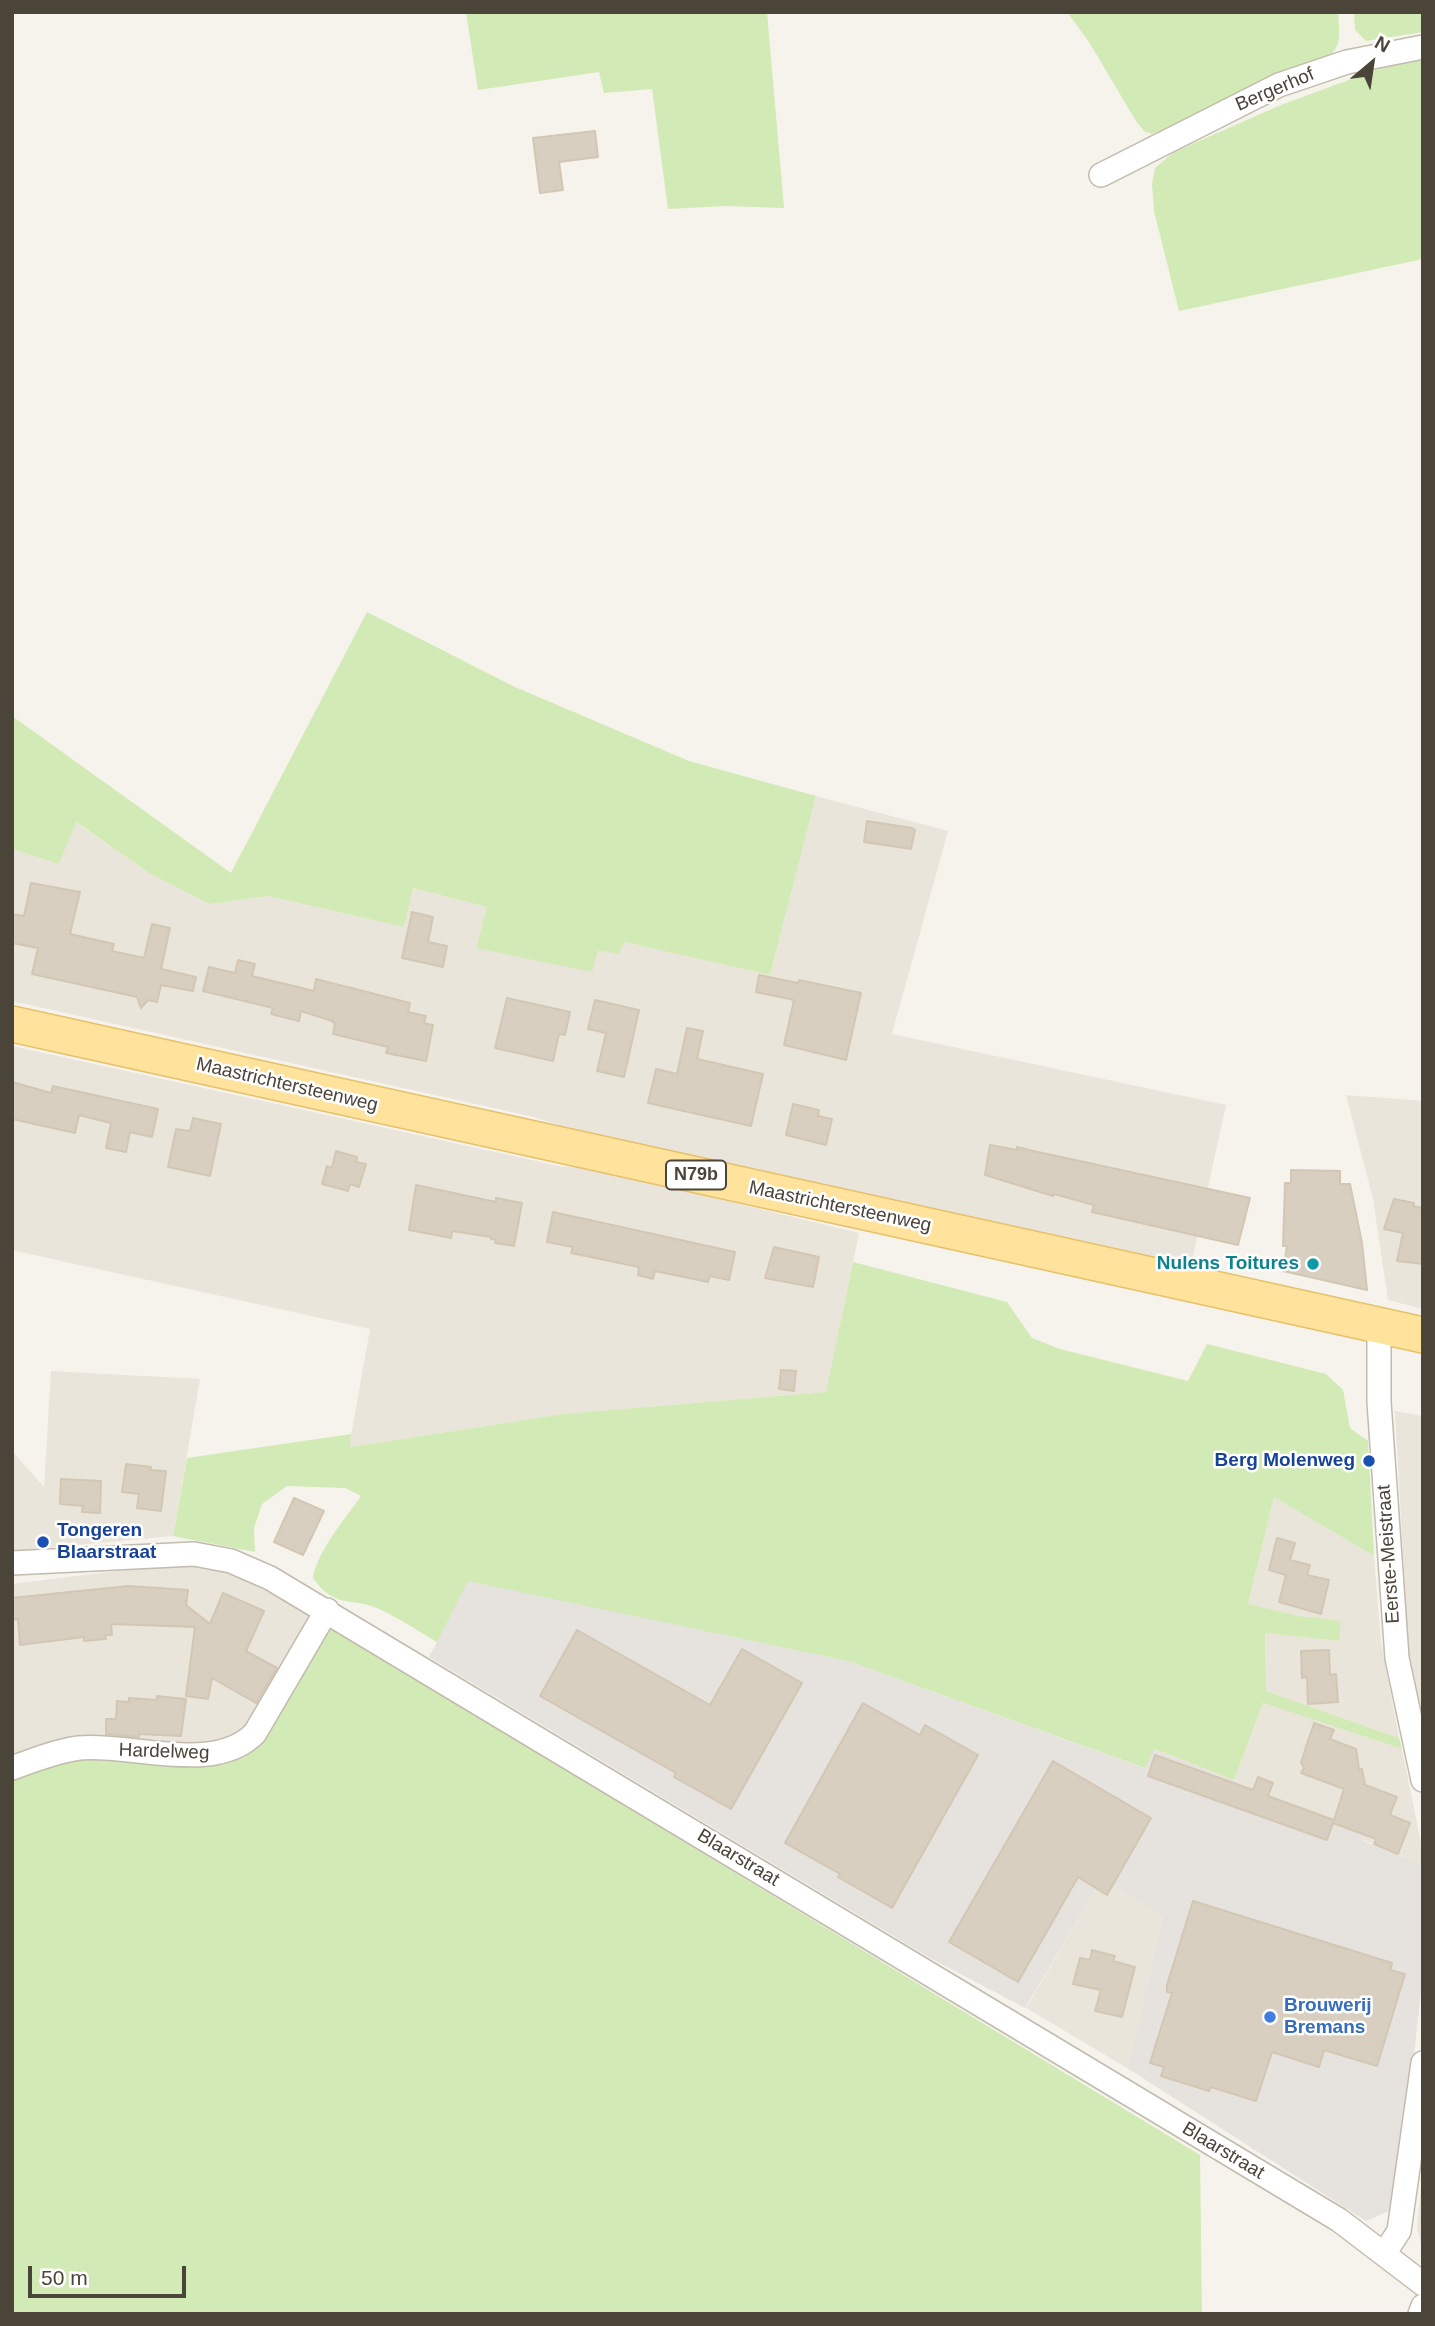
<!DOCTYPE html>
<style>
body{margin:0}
#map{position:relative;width:1435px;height:2326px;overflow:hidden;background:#f6f3ec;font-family:Arial,sans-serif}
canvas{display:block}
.frame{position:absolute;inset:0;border:14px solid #4b4439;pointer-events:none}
.north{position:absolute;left:1337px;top:28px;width:70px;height:70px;-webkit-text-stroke:5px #fff;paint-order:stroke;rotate:29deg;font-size:19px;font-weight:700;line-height:28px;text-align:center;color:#4b4439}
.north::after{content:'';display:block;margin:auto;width:24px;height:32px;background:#4b4439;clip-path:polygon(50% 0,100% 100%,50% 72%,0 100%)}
.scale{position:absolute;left:28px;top:2266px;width:158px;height:32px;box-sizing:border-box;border:4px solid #4b4439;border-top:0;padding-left:9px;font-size:21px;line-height:24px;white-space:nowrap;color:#4b4439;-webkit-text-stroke:5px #fff;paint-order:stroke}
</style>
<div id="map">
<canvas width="1435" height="2326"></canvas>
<div class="frame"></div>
<div class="north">N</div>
<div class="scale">50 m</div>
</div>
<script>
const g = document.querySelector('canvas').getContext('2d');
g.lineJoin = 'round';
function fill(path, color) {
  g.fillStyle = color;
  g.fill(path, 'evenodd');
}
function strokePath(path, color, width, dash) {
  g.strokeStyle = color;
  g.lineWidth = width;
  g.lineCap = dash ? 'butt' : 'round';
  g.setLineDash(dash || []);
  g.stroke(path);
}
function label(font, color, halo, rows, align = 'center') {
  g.font = font + ' Arial,sans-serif';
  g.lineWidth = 5;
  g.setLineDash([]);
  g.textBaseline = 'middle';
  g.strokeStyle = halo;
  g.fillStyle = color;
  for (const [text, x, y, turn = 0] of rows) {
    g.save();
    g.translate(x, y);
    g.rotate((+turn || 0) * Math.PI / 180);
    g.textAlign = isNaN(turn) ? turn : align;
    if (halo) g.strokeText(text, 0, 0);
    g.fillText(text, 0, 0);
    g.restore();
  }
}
const residential = new Path2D(`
 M 816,796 L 948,831 L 892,1034 L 1226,1105 L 1191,1265 L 1044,1235 L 564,1127 L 534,1117 L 12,1001 L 12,849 L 59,864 L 75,822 L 149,873 L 209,904 L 268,896 L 404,927 L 413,888 L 487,907 L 476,948 L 598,950 L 624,942 L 770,975 Z
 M 12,1046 L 559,1166 L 594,1169 L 859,1233 L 826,1392 L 563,1414 L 349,1447 L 370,1329 L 12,1250 Z
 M 1346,1095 L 1423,1101 L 1423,1309 L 1388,1300 L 1373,1199 Z
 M 51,1371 L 200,1379 L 173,1536 L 12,1551 L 12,1451 L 44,1487 Z
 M 1395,1411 L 1423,1416 L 1423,1726 L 1409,1659 Z
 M 1274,1497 L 1374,1556 L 1381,1642 L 1399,1738 L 1266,1691 L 1265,1633 L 1338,1641 L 1340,1622 L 1298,1616 L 1248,1605 Z
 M 148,1567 L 195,1567 L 218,1570 L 246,1580 L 313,1615 L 256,1718 L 233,1739 L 213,1745 L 12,1761 L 12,1584 Z
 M 1263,1703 L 1402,1749 L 1423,1853 L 1423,1864 L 1363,1840 L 1362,1836 L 1351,1825 L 1253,1790 L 1234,1780 Z
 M 1102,1879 L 1163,1917 L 1127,2068 L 1026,2008 Z
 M 1423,2169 L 1423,2253 L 1417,2228 Z`);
const industrial = new Path2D(`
 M 468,1580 L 848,1661 L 1144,1768 L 1153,1749 L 1234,1780 L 1253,1790 L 1351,1826 L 1361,1833 L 1363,1841 L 1423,1864 L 1423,1974 L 1399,2188 L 1389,2211 L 1366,2221 L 1127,2068 L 1163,1917 L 1102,1879 L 1025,2008 L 930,1958 L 429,1657 Z`);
const green = new Path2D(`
 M 466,12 L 767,12 L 784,208 L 726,206 L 668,209 L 652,89 L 604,93 L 599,72 L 478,90 Z
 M 1067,12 L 1338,12 C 1339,29 1343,46 1328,57 L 1152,134 L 1144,131 L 1136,121 L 1089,42 Z
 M 1354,12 L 1423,12 L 1423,32 L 1366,41 L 1355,30 Z
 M 1423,60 L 1423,259 L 1179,311 L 1154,211 L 1152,184 L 1155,168 L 1174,152 L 1281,105 L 1384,67 Z
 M 367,612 L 515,687 L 689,761 L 816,796 L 770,975 L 624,942 L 619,954 L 598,950 L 592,972 L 476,948 L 487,907 L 413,888 L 404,927 L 268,896 L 209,904 L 149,873 L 76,822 L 59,864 L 12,849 L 12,716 L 231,873 Z
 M 853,1262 L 1007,1302 L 1032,1338 L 1060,1349 L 1188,1381 L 1207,1344 L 1326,1374 L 1343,1390 L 1350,1428 L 1368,1441 L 1374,1556 L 1274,1497 L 1248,1604 L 1298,1616 L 1341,1621 L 1339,1641 L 1265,1633 L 1266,1691 L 1399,1738 L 1402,1749 L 1263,1703 L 1234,1780 L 1154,1749 L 1145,1768 L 848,1661 L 468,1581 L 437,1642 C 418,1631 399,1618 379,1609 C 350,1596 336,1610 313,1578 C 317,1551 346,1518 361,1496 L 345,1488 L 287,1486 L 262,1504 L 254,1528 L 255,1552 L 173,1536 L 187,1458 L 351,1434 L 350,1447 L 563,1414 L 826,1392 Z
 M 330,1627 L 1200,2155 L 1202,2314 L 12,2314 L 12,1775 L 80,1753 L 198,1766 L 223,1765 L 244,1757 L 256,1749 L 324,1632 Z`);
const building = new Path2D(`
 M 595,131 L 598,157 L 559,162 L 563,190 L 540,193 L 533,138 Z
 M 867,821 L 912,828 L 915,830 L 911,849 L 864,842 Z
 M 31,883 L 80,892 L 70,934 L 114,944 L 112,951 L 144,958 L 152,924 L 170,928 L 161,969 L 196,977 L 193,991 L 161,985 L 157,1002 L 148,1000 L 141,1008 L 137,997 L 32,974 L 38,948 L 12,943 L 12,914 L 24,916 Z
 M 412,912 L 433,917 L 428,942 L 447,946 L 443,967 L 402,958 Z
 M 238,960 L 255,964 L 252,976 L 314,991 L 316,979 L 410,1003 L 408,1012 L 426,1016 L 424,1023 L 433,1025 L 426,1061 L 386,1053 L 388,1047 L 333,1034 L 335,1024 L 332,1021 L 301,1011 L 299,1021 L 271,1014 L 273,1008 L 203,991 L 209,967 L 235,973 Z
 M 759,975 L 798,983 L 799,980 L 861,993 L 846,1060 L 784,1045 L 794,1000 L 756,992 Z
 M 507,998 L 570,1012 L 565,1035 L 559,1034 L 553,1061 L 495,1048 Z
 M 595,1000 L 639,1010 L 624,1077 L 597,1071 L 606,1033 L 588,1029 Z
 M 687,1028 L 703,1031 L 697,1059 L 763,1074 L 751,1126 L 648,1103 L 656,1069 L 677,1074 Z
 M 12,1082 L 51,1093 L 53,1086 L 158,1109 L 152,1137 L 130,1132 L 126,1152 L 106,1148 L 111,1123 L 79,1115 L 75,1133 L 12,1119 Z
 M 793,1104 L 819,1110 L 818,1116 L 832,1119 L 826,1145 L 786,1135 Z
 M 193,1118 L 221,1124 L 210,1176 L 168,1167 L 176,1129 L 190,1131 Z
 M 990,1145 L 1017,1150 L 1017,1147 L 1029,1150 L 1250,1198 L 1238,1245 L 1092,1212 L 1094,1205 L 1054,1194 L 1053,1196 L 985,1175 Z
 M 336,1151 L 357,1157 L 356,1162 L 366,1164 L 359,1187 L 350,1184 L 348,1191 L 322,1184 L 327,1166 L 332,1168 Z
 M 1291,1170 L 1340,1171 L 1340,1184 L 1350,1184 L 1362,1243 L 1367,1290 L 1283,1271 L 1287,1246 L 1283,1246 L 1285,1183 L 1291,1183 Z
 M 416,1185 L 496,1202 L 496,1198 L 522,1203 L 514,1246 L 495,1243 L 496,1240 L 491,1239 L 491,1237 L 452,1231 L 451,1238 L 409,1230 Z
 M 1394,1199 L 1414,1203 L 1413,1206 L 1423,1208 L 1423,1264 L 1397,1261 L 1403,1233 L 1384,1229 Z
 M 553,1212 L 735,1252 L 729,1280 L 710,1276 L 708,1282 L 655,1271 L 653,1279 L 638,1275 L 639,1267 L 571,1253 L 573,1247 L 547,1242 Z
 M 774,1247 L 819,1257 L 813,1287 L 765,1278 Z
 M 781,1370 L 796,1371 L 794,1391 L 779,1389 Z
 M 126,1464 L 151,1467 L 150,1470 L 166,1471 L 161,1511 L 137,1508 L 139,1494 L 122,1492 Z
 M 61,1479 L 101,1481 L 100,1513 L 82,1512 L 83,1506 L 60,1504 Z
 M 294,1498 L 324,1511 L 303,1555 L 274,1542 Z
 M 1277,1538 L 1295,1543 L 1290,1560 L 1310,1565 L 1307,1575 L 1329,1580 L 1321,1614 L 1279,1602 L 1286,1575 L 1269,1570 Z
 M 128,1586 L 188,1590 L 186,1605 L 210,1624 L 223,1593 L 264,1611 L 246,1651 L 277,1668 L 256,1703 L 212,1678 L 208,1699 L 186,1696 L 195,1627 L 111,1624 L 112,1635 L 105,1635 L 106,1639 L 84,1641 L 84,1637 L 20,1645 L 18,1619 L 12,1620 L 12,1598 Z
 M 577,1630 L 710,1705 L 742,1649 L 802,1683 L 731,1809 L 674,1777 L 676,1773 L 540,1696 Z
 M 1329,1650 L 1330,1675 L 1336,1674 L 1338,1702 L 1308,1704 L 1307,1677 L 1302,1678 L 1301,1651 Z
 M 157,1696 L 186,1699 L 181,1736 L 139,1734 L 139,1737 L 106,1734 L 106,1719 L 116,1719 L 117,1701 L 129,1702 L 129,1698 L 157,1700 Z
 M 863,1703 L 920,1735 L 925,1725 L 978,1755 L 892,1908 L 838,1877 L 840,1874 L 785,1843 Z
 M 1314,1723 L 1334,1730 L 1330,1739 L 1356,1749 L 1359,1769 L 1362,1769 L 1365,1785 L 1397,1797 L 1390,1815 L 1410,1823 L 1398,1854 L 1374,1844 L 1376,1839 L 1333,1823 L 1327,1840 L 1148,1776 L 1155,1755 L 1253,1790 L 1258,1777 L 1273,1783 L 1268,1796 L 1334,1820 L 1344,1789 L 1301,1773 L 1304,1768 L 1301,1762 Z
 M 1053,1761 L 1151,1818 L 1107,1895 L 1078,1877 L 1018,1982 L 949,1942 Z
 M 1193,1901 L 1392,1963 L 1390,1970 L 1405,1974 L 1377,2066 L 1324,2050 L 1319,2067 L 1272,2052 L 1256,2101 L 1211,2087 L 1209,2091 L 1161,2076 L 1164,2067 L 1150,2063 L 1172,1993 L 1167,1992 L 1167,1985 Z
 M 1092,1950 L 1115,1956 L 1113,1961 L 1135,1967 L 1122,2017 L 1095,2011 L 1101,1990 L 1073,1984 L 1080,1958 L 1090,1960 Z`);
const street = new Path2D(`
 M 1101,175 L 1279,85 L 1347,62 L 1423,47
 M 1379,1325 L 1379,1402 L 1397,1658 L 1423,1780
 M 12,1563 L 194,1554 L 231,1561 L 270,1578 L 1339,2220 L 1423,2284
 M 12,1768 C 33,1760 57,1751 79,1748 C 132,1743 215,1775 255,1733 L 327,1610
 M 1384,2254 L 1399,2231 L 1423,2063
 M 1420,2314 L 1423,2306`);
const primary = new Path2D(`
 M 12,1024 L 1423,1335`);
const markers = [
 [1313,1264,7,"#0f9aa8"],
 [1369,1461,7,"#1a4fb4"],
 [43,1542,7,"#1a4fb4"],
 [1270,2017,7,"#3f7fe0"]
];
const shields = [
 [696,1175,60]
];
const shieldNames = [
 ["N79b",696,1175]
];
const streetNames = [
 ["Bergerhof",1275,90,-23],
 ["Maastrichtersteenweg",287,1085,13],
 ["Maastrichtersteenweg",840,1207,12],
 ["Eerste-Meistraat",1389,1554,-94],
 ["Hardelweg",164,1752,2],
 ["Blaarstraat",738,1858,31],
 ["Blaarstraat",1223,2151,31]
];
const cultureNames = [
 ["Nulens Toitures",1299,1264]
];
const transitNames = [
 ["Berg Molenweg",1355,1461],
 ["Tongeren",57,1531,"left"],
 ["Blaarstraat",57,1553,"left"]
];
const shopNames = [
 ["Brouwerij",1284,2006],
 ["Bremans",1284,2028]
];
fill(residential, '#eae5da');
fill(industrial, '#e6e2dd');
fill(green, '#d2eab5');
fill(building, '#d8cfc1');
strokePath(building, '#d3c7b4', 2);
strokePath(street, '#c2bbae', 26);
strokePath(primary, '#e6c16a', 38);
strokePath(street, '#fff', 23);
strokePath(primary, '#ffe39c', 35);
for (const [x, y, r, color] of markers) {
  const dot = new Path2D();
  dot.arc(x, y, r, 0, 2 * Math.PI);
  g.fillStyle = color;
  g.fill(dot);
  strokePath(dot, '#fff', 2.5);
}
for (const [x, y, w] of shields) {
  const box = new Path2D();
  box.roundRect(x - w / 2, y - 14.5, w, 29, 5);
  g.fillStyle = '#fff';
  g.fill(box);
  strokePath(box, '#4b4439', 2);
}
label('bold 18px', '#4b4439', null, shieldNames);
label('19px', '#4b4439', '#fff', streetNames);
label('bold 19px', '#0d838f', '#fff', cultureNames, 'right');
label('bold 19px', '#164399', '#fff', transitNames, 'right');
label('bold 19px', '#366cbe', '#fff', shopNames, 'left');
</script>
